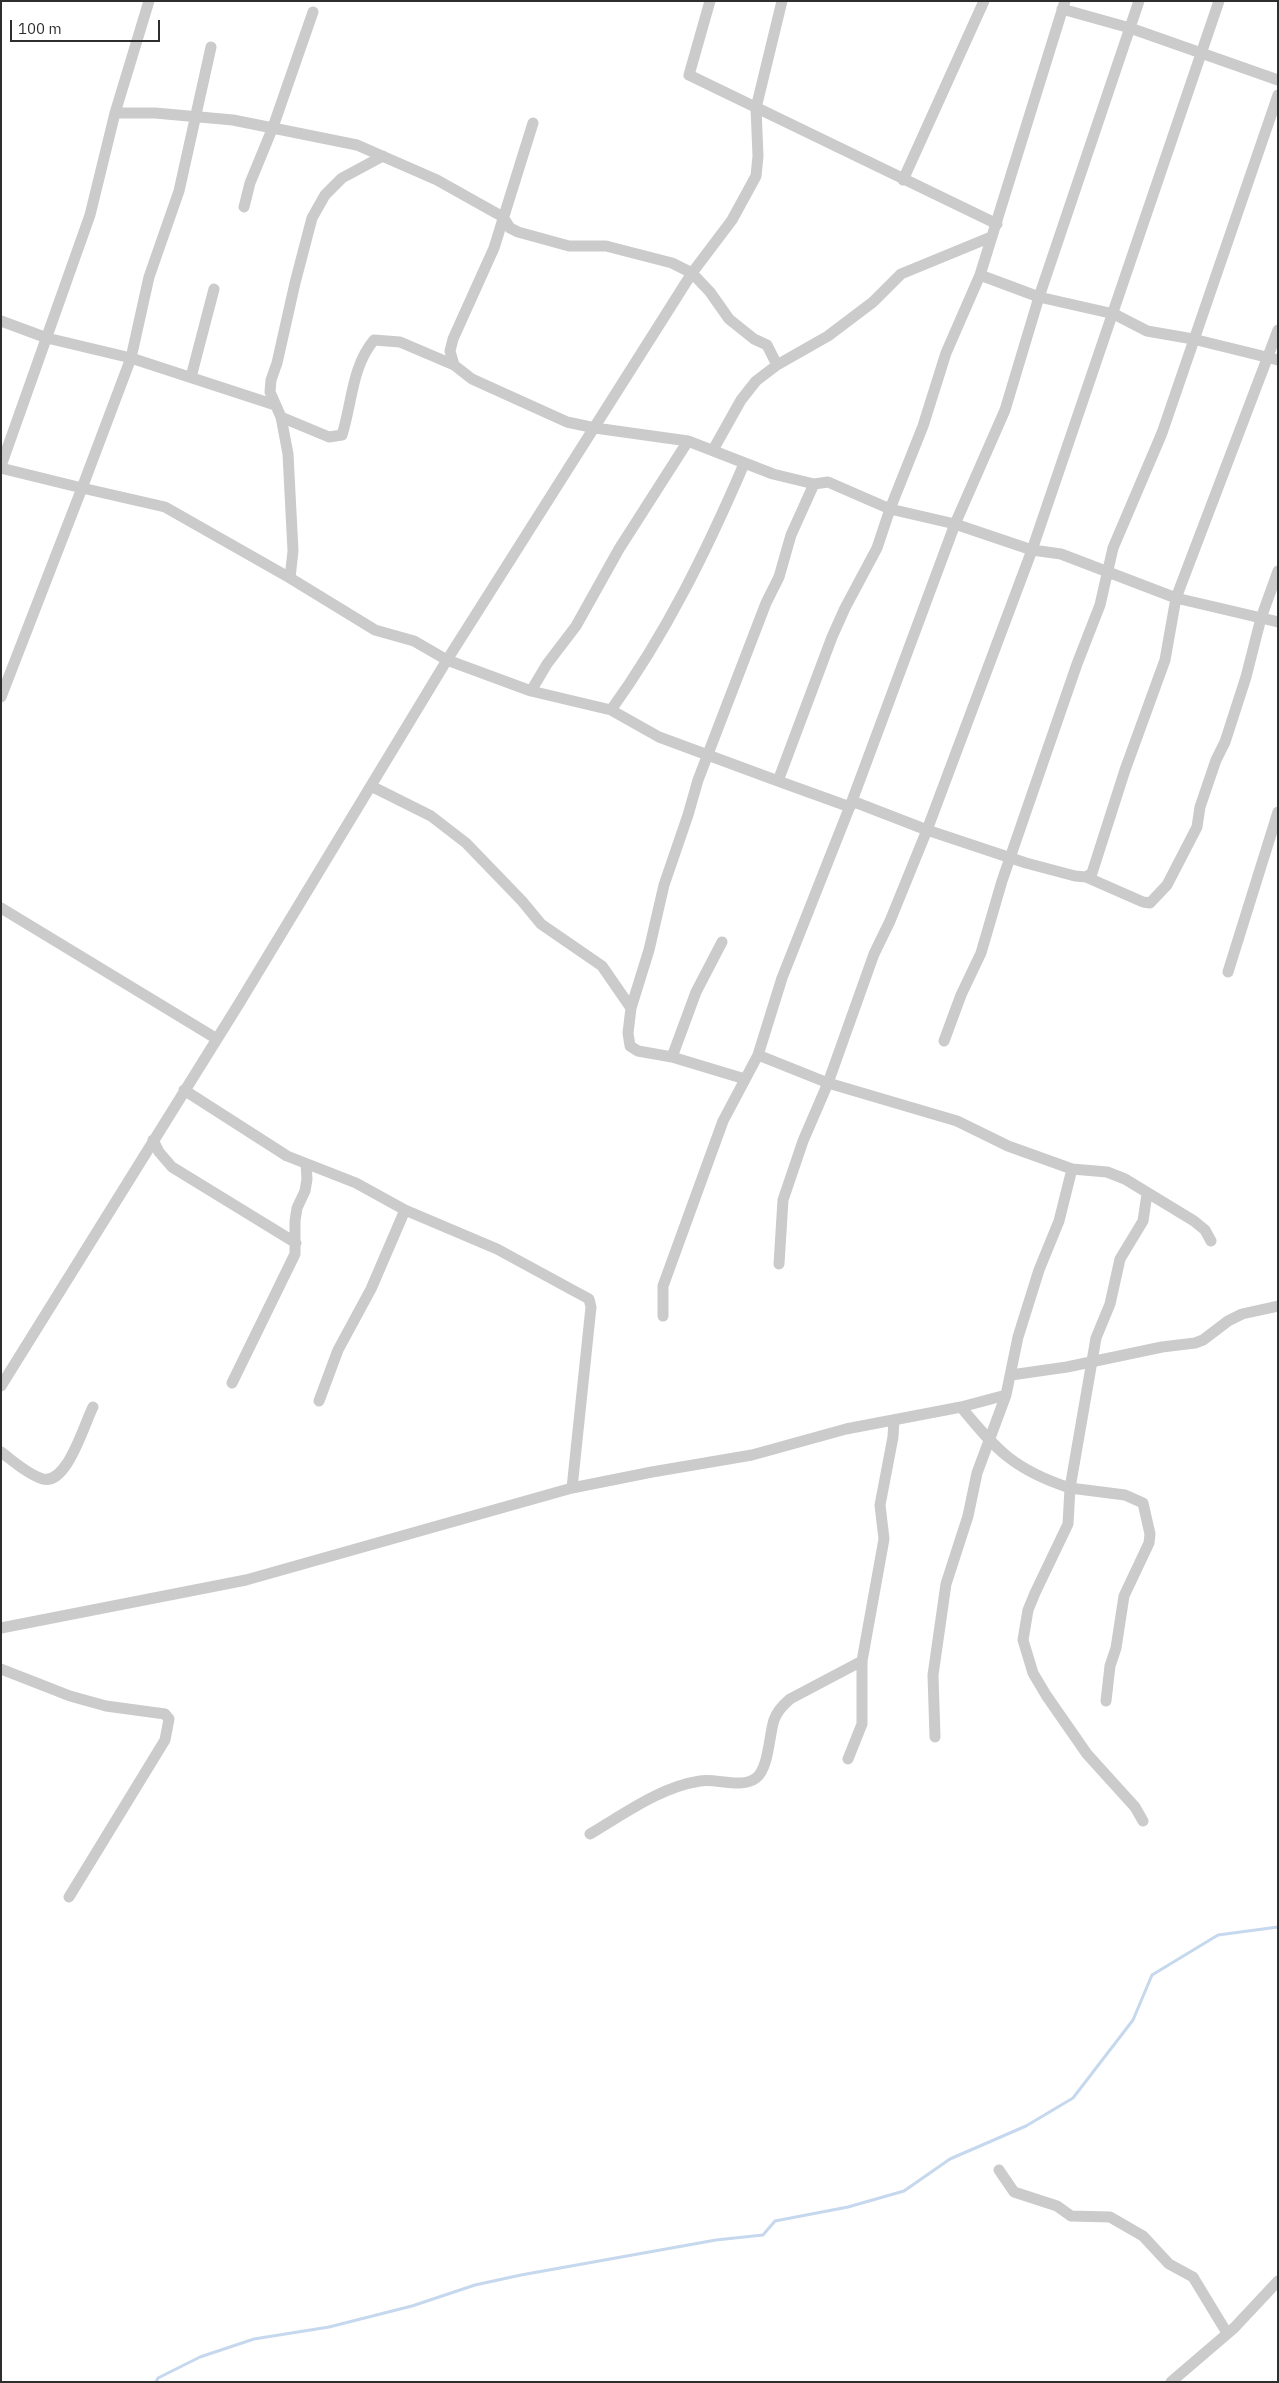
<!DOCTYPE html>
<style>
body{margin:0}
#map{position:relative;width:1279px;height:2383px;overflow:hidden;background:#fff;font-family:"IBM Plex Sans",sans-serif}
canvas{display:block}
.frame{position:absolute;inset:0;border:2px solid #2e2e2e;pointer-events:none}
.scale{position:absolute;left:10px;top:20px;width:150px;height:22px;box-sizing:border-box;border:2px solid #2e2e2e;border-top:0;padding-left:6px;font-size:15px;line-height:18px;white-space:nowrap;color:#2e2e2e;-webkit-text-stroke:4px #fff;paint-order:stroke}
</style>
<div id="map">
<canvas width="1279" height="2383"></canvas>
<div class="frame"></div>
<div class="scale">100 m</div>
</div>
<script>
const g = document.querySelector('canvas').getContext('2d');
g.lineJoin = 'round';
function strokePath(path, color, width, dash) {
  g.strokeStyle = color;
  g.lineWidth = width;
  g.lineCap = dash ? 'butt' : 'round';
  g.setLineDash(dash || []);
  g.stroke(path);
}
const stream = new Path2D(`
 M 156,2382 L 158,2378 L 200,2357 L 254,2339 L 329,2327 L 412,2306 L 475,2285 L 521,2275 L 716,2240 L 763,2235 L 775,2221 L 848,2207 L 904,2191 L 950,2159 L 1026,2126 L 1073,2098 L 1133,2020 L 1152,1975 L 1218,1935 L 1278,1927`);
const minor = new Path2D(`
 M 710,1 L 689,75 L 997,224
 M 1062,9 L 1130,28 L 1278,80
 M 115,113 L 155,113 L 233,120 L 357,145 L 437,180 L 503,217 L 510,228 L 518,232 L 569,246 L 606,246 L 672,263 L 692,273 L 710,292 L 729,319 L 754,339 L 767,345 L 777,365
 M 903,180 L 984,1
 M 244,207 L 250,183 L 273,127 L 313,12
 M 980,275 L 1039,297 L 1114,314 L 1147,331 L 1193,339 L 1278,360
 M 1,321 L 47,338 L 131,358 L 149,277 L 179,191 L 211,47
 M 454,365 L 450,351 L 453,339 L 494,248 L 533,123
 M 191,377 L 214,289
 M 281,417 L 329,437 L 342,435 C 352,403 352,366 374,340 L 400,342 L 454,365 L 472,379 L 567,422 L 595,428 L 688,441 L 773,474 L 814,484 L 828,482 L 890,509 L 955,524 L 1032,550 L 1061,554 L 1176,598 L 1278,622
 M 713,450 L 741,400 L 756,381 L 777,365 L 828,336 L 873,302 L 901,274 L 991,237
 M 1,466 L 90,215 L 115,113 L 149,1
 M 1,468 L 82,488 L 131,358 L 275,405
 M 290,578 L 293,551 L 288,454 L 281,417 L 270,392 L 271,380 L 277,363 L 295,283 L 312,218 L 325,195 L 342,178 L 383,156
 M 531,691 L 547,664 L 576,626 L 619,549 L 688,441
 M 1,697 L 82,488 L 165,507 L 290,578 L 375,630 L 414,641 L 447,660 L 531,691 L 611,710 L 659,737 L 778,781 L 832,637 L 845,608 L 877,548 L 890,509 L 923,426 L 946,353 L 980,275 L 1065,1
 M 611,710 C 666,634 707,550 744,464
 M 778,781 L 850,807
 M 373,787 L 431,816 L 466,843 L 522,901 L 541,924 L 602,966 L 631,1008
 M 852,801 L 927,830 L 1026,863 L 1075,876 L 1086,877 L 1092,873 L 1125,770 L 1165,660 L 1176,598 L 1278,330
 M 1086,877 L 1143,902 L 1150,903 L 1167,885 L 1197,827 L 1200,807 L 1216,760 L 1225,742 L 1246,677 L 1261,618 L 1278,571
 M 1,908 L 217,1039
 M 1228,972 L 1278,812
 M 944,1041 L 961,995 L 981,953 L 1002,881 L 1077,664 L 1100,605 L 1113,548 L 1162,433 L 1278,95
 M 758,1055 L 828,1083 L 957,1121 L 1008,1146 L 1072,1169 L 1107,1172 L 1125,1179 L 1194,1221 L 1205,1230 L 1211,1241
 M 672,1057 L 696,992 L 722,942
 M 745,1079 L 672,1057 L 638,1051 L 630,1046 L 628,1033 L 631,1008 L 649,950 L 664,885 L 688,815 L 698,780 L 766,603 L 779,577 L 791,535 L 814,484
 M 184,1090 L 287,1156 L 356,1183 L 405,1210 L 497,1249 L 589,1299 L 591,1307 L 572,1488
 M 153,1140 L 159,1152 L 172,1167 L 296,1243
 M 779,1264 L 783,1200 L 803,1141 L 828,1083 L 874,954 L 890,921 L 927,830 L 1032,550 L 1219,1
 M 663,1316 L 663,1286 L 723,1121 L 758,1055 L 782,978 L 852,801 L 955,524 L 1005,410 L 1039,297 L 1139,1
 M 1011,1375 L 1067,1367 L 1162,1347 L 1195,1343 L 1203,1340 L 1228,1321 L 1242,1314 L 1278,1306
 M 232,1383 L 295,1254 L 295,1221 L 297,1208 L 305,1191 L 307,1179 L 306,1164
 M 1,1386 L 240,1002 L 447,660 L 692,273 L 732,220 L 756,176 L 758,156 L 756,108 L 782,1
 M 319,1401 L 338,1350 L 371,1289 L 405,1210
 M 961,1407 C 997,1451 1015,1470 1070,1488 L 1068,1524 L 1035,1593 L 1028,1610 L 1023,1640 L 1033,1673 L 1046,1695 L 1087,1754 L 1135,1807 L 1143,1821
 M 1,1452 C 13,1461 26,1473 40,1478 C 66,1490 84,1424 93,1407
 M 1,1628 L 246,1580 L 572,1488 L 652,1472 L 752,1455 L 846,1429 L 961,1407 L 1006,1395
 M 1,1669 L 70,1696 L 106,1706 L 165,1714 L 169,1719 L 165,1740 L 69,1897
 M 1106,1701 L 1110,1666 L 1116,1648 L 1124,1596 L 1149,1543 L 1150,1534 L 1143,1503 L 1125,1495 L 1070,1488 L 1096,1338 L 1110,1304 L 1120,1259 L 1143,1221 L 1147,1194
 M 935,1737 L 933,1675 L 946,1584 L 968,1516 L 977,1473 L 1006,1395 L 1018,1337 L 1039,1270 L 1059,1221 L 1072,1169
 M 848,1759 L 862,1724 L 862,1661 L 884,1539 L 880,1505 L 893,1437 L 894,1420
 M 590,1834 C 624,1814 660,1787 700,1781 C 716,1778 742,1789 756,1778 C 769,1768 769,1735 774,1720 C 777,1711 783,1705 790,1699 L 862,1661
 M 999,2170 L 1014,2192 L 1057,2206 L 1071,2216 L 1110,2217 L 1143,2236 L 1169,2264 L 1193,2277 L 1227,2333
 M 1171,2382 L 1234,2328 L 1278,2281`);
strokePath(stream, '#c6d8ee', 3);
strokePath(minor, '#cbcbcb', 11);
</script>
